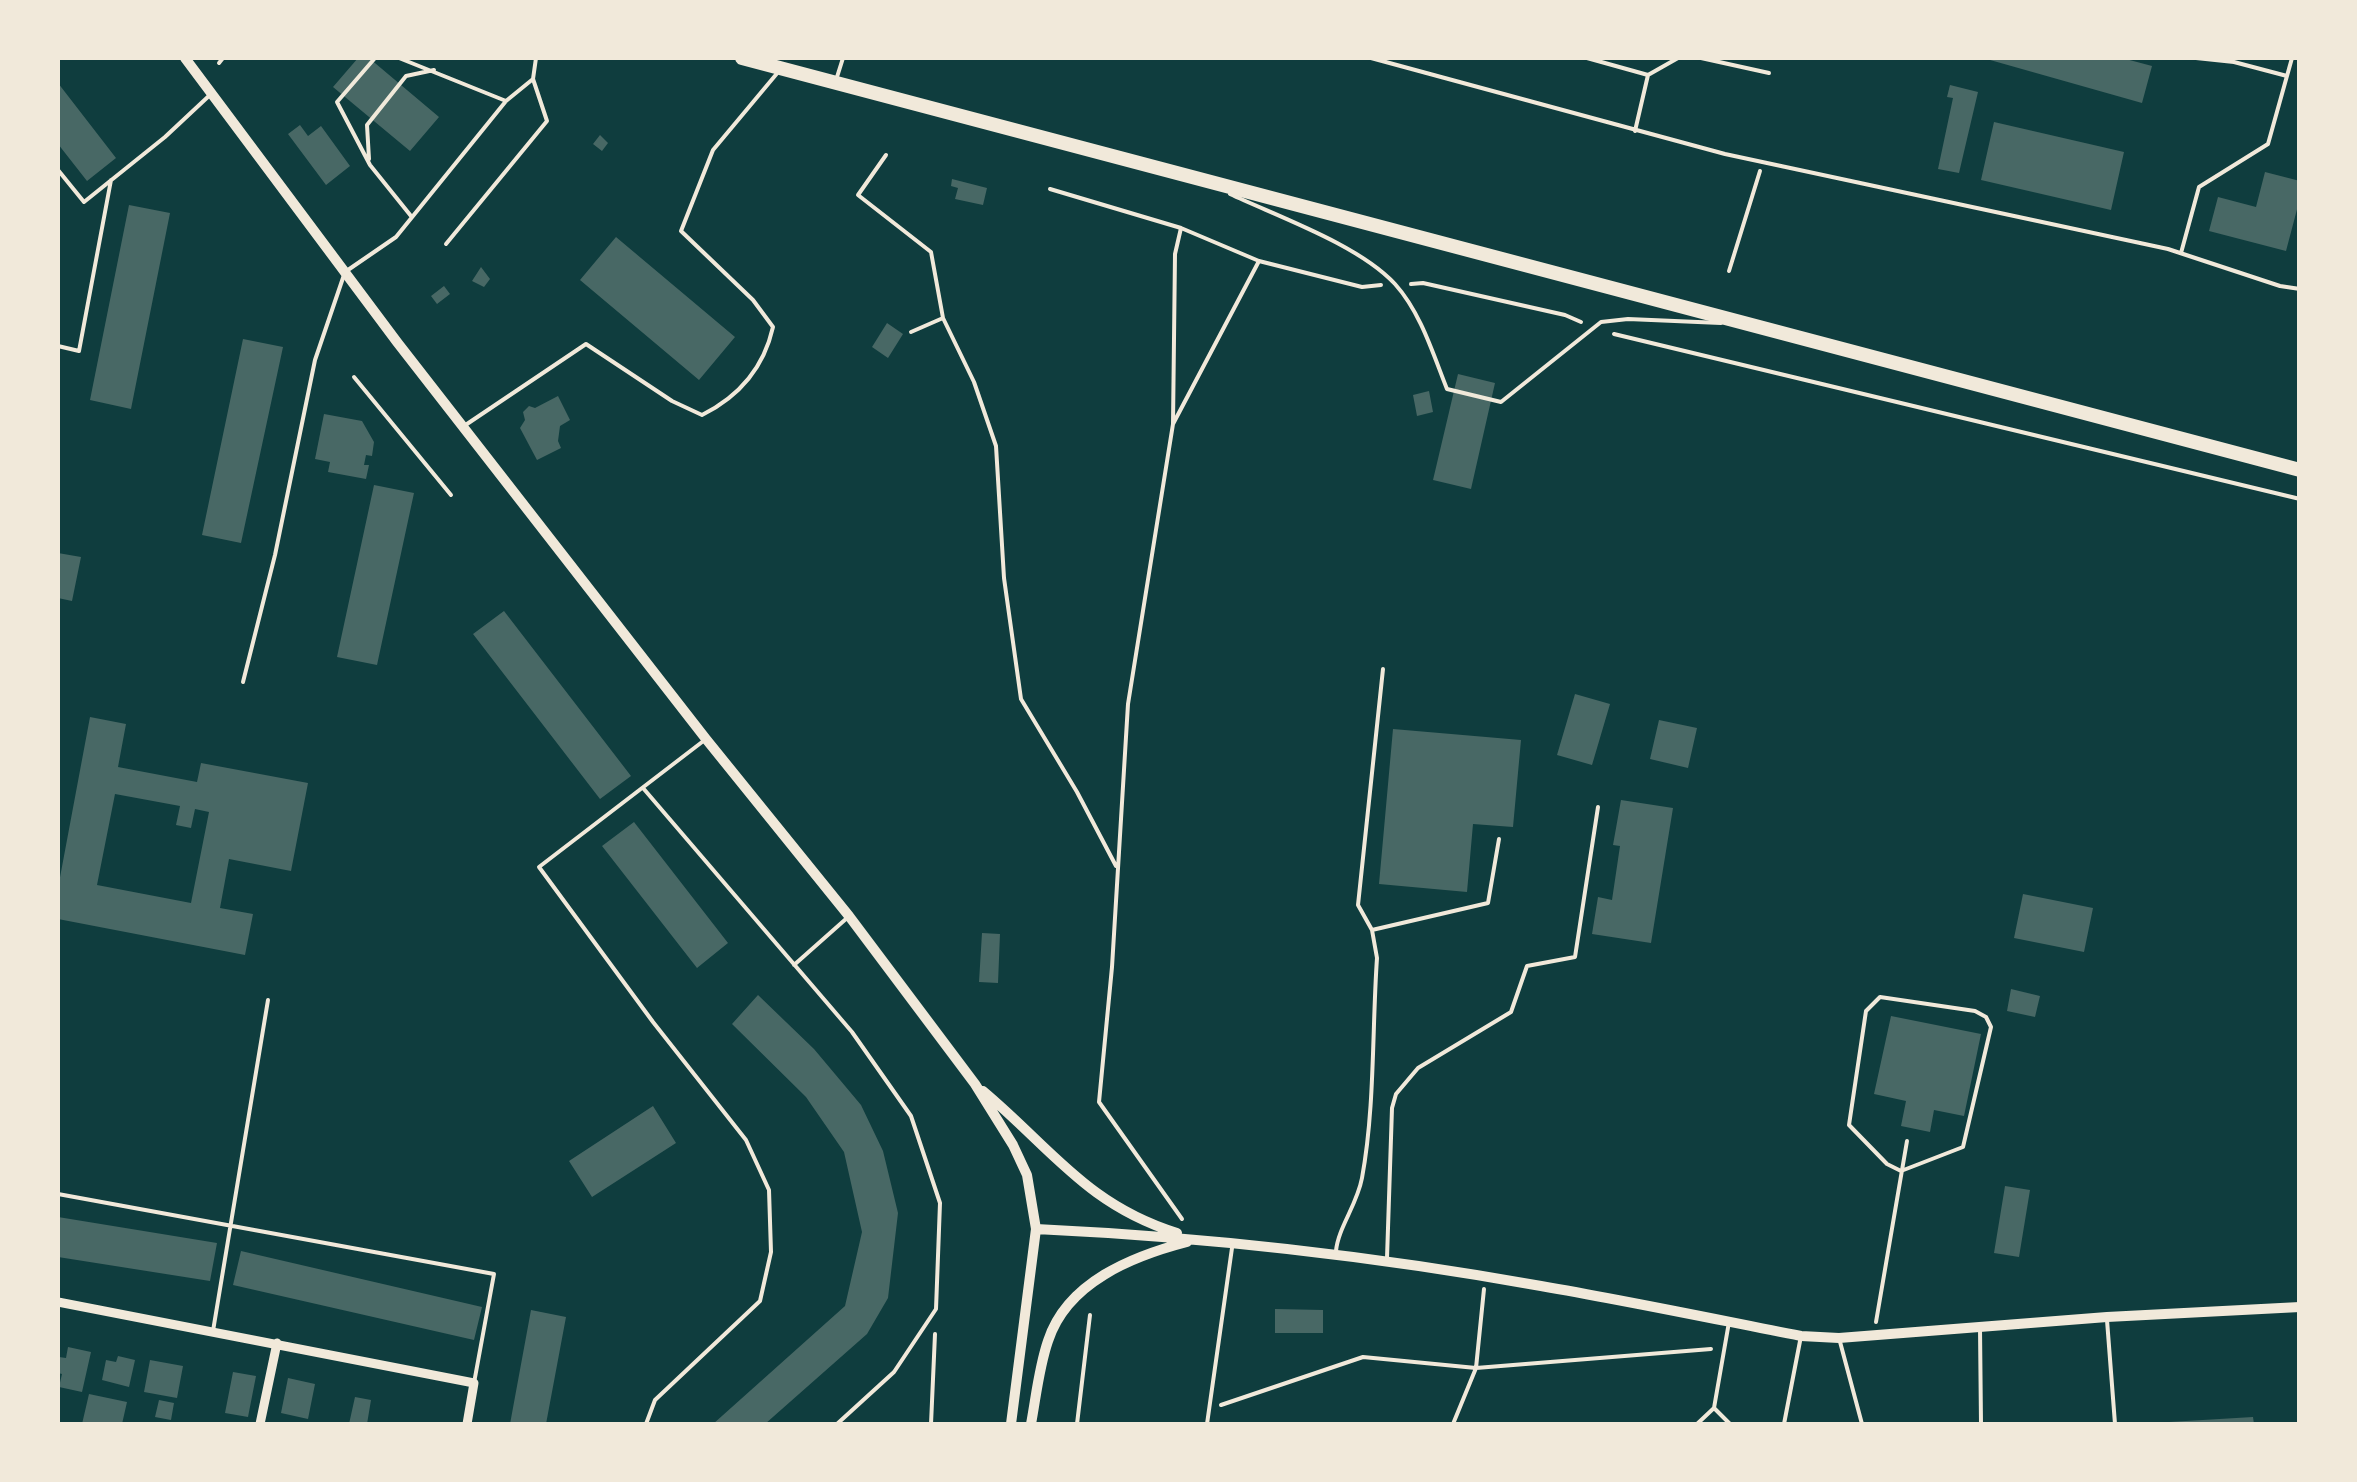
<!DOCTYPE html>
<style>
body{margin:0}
#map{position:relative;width:2357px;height:1482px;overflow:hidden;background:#0f3d3e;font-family:"PT Sans",sans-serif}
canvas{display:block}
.frame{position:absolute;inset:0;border:60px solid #f1e9da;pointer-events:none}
</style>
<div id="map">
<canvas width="2357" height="1482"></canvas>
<div class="frame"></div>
</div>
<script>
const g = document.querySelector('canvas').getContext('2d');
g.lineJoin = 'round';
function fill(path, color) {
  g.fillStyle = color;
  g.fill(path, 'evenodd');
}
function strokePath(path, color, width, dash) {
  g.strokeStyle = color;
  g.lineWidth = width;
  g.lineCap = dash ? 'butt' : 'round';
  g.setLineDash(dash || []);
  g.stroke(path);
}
const building = new Path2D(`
 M 358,58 L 369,58 L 439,117 L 410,151 L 333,87 Z
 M 1983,58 L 2122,58 L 2152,66 L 2142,103 Z
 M 58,83 L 116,158 L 87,181 L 58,144 Z
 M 1950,85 L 1978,92 L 1959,173 L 1938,169 L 1953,98 L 1947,97 Z
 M 1994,122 L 2124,152 L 2111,210 L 1981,180 Z
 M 300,125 L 308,136 L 321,126 L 350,166 L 326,185 L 288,134 Z
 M 600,135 L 608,143 L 602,151 L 593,144 Z
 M 2265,172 L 2300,181 L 2300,198 L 2286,251 L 2209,231 L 2218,197 L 2256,207 Z
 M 952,179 L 987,188 L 983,205 L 955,199 L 958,188 L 951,186 Z
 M 129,205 L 170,213 L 131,409 L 90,400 Z
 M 616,237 L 735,337 L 699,380 L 580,280 Z
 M 481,267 L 490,279 L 484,287 L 472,281 Z
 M 444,286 L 450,294 L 437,304 L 431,296 Z
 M 887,323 L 903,334 L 888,358 L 872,347 Z
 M 243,339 L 283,347 L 241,543 L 202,535 Z
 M 1458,374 L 1495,383 L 1471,489 L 1433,480 Z
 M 1429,391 L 1433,412 L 1417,416 L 1413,395 Z
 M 558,396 L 570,420 L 560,426 L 558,441 L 561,448 L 537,460 L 520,428 L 525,420 L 523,412 L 529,406 L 535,408 Z
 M 324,414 L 362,421 L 374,442 L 372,456 L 366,455 L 364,465 L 369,465 L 366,479 L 328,472 L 330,462 L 315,459 Z
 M 374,485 L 414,493 L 377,665 L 337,657 Z
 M 58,553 L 81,557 L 72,601 L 58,598 Z
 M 504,611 L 631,776 L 600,799 L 473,634 Z
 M 1575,694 L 1610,704 L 1592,765 L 1557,755 Z
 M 90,717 L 126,724 L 118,767 L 197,782 L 201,763 L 308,783 L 291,871 L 229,859 L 220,908 L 253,914 L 245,955 L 58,919 L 58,888 ZM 115,794 L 180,806 L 176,825 L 191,828 L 195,809 L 209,812 L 191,903 L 97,885 Z
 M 1659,720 L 1697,728 L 1688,768 L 1650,759 Z
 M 1393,729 L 1521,740 L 1513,827 L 1473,824 L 1467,892 L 1379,884 Z
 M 1621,800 L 1673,808 L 1651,943 L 1592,934 L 1598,897 L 1612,900 L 1620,846 L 1613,845 Z
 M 634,822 L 728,943 L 697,968 L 602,846 Z
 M 2023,894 L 2093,908 L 2084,952 L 2014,938 Z
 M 982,933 L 1000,934 L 998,983 L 979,982 Z
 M 2011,989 L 2040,996 L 2035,1017 L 2007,1011 Z
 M 758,995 L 814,1049 L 861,1105 L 883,1151 L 898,1213 L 888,1298 L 867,1334 L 765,1424 L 713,1424 L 845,1306 L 862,1232 L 844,1152 L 806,1097 L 732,1024 Z
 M 1891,1016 L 1981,1034 L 1964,1116 L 1934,1110 L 1930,1132 L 1901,1126 L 1906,1101 L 1874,1094 Z
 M 653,1106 L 676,1143 L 592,1197 L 569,1161 Z
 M 2005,1186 L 2030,1190 L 2019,1257 L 1994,1253 Z
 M 58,1217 L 217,1243 L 210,1281 L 58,1257 Z
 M 241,1251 L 482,1307 L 474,1340 L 233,1285 Z
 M 1275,1309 L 1323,1310 L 1323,1333 L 1275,1333 Z
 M 531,1310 L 566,1317 L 546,1424 L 510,1424 Z
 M 68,1347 L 91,1352 L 82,1392 L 59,1387 L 62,1374 L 58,1373 L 59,1357 L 66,1358 Z
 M 118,1356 L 135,1360 L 129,1387 L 102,1380 L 106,1360 L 116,1362 Z
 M 150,1360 L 183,1366 L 177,1398 L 144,1392 Z
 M 233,1372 L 256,1376 L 248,1417 L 225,1413 Z
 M 288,1378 L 315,1384 L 308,1419 L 281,1413 Z
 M 89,1394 L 127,1402 L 122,1424 L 82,1424 Z
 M 355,1397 L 371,1400 L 367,1424 L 349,1424 Z
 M 159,1400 L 174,1403 L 171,1420 L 155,1417 Z
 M 2253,1417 L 2254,1424 L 2169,1424 L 2169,1422 Z`);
const path = new Path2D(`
 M 219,63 L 223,58
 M 886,155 L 858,195 L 931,252 L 943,318 L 974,382 L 996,446 L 1004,578 L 1021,699 L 1077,792 L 1116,866
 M 1050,189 L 1181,228 L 1175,254 L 1173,424 L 1128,704 L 1112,967 L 1099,1102 L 1182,1219
 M 1181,228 L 1259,261
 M 1729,271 L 1760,171
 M 1411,284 L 1423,283 L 1565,315 L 1581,322
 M 911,332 L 943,318
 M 1614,334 L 2300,499
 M 354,377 L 451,495
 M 1173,424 L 1259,261 L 1362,287 L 1381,285
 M 1880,997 L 1975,1011 L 1986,1017 L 1991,1027 L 1963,1147 L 1901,1171 L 1887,1164 L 1849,1125 L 1866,1011 Z
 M 1484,1289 L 1476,1368 L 1711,1349
 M 1876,1322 L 1907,1141
 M 1221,1405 L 1363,1357 L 1476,1368 L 1453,1424
 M 931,1424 L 935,1334
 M 1077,1424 L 1090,1315`);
const service = new Path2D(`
 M 375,58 L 337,102 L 370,165 L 411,216
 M 399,58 L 506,101
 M 1371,58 L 1725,154 L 2168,249 L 2280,286 L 2300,289
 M 1587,58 L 1648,75 L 1635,131
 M 1701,58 L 1769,73
 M 2196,58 L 2234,62 L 2287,76
 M 1648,75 L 1678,58
 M 837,77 L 843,58
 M 369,159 L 367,125 L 406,76 L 434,70
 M 58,170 L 84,202 L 165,137 L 211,94
 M 1230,194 C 1279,217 1359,245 1395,284 C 1421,313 1433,354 1447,389 L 1501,402 L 1601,322 L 1628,319 L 1721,323
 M 446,244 L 547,121 L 533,79 L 536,58
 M 2181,253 L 2199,187 L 2268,144 L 2292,58
 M 58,346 L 79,351 L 111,180
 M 464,426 L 586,344 L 672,401 L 702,415 C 740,396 764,367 773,327 L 753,300 L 681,231 L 713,150 L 779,71
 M 243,682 L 275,555 L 315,360 L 345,272 L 396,237 L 506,101 L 533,79
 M 643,788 L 852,1032 L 911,1116 L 940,1203 L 936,1309 L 894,1372 L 837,1424
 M 1372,930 L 1488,903 L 1499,839
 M 794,965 L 847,918
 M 58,1194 L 494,1274 L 474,1383
 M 1336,1251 C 1338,1228 1357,1205 1362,1178 C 1375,1108 1372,1029 1377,958 L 1372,930 L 1358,905 L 1383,669
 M 1387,1258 L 1392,1108 L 1396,1094 L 1418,1068 L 1511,1012 L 1527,966 L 1575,957 L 1598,807
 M 2107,1320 L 2115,1424
 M 1729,1322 L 1714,1408 L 1730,1424
 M 1980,1328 L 1981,1424
 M 213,1331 L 268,1000
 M 1839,1338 L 1862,1424
 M 646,1424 L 655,1400 L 760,1301 L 771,1252 L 769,1190 L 746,1140 L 653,1022 L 539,867 L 706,739
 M 1207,1424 L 1232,1248
 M 1697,1424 L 1714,1408
 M 1784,1424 L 1801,1336`);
const minor = new Path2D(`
 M 58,1302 L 474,1383 L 467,1424
 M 260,1424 L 277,1343`);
const tertiary = new Path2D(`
 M 185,58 L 397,342 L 706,739 L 849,916 L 975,1084 L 1013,1145 L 1027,1175 L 1036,1229 L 1011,1424
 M 983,1091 C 1051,1148 1087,1205 1177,1233
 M 1036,1229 C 1205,1237 1374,1256 1541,1286 C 1628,1301 1714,1319 1801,1336 L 1839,1338 L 2107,1317 L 2300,1307
 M 1031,1424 C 1036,1397 1039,1367 1048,1341 C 1067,1282 1133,1256 1187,1242`);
const primary = new Path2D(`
 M 742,58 L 2300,470`);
fill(building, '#486865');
strokePath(path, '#f1e9da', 4);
strokePath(service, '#f1e9da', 4);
strokePath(minor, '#f1e9da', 9);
strokePath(tertiary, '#f1e9da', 10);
strokePath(primary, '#f1e9da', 14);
</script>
